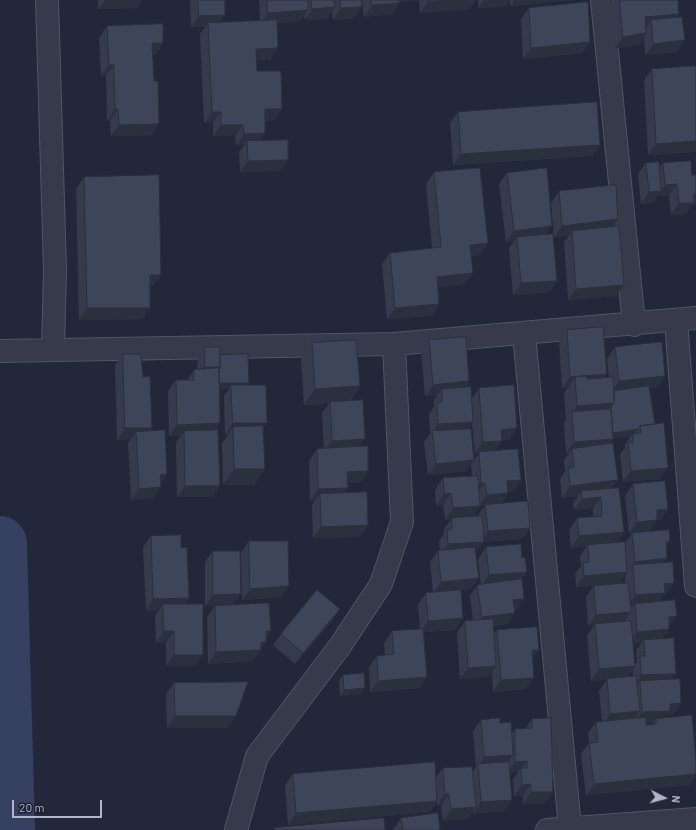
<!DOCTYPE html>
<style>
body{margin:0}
#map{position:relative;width:696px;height:830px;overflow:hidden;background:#222839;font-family:Barlow,sans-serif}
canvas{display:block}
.north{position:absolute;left:644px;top:778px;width:40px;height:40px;-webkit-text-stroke:3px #1b202e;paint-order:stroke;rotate:96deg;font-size:11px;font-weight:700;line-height:16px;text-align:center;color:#b1b5c6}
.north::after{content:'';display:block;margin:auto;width:14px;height:18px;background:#b1b5c6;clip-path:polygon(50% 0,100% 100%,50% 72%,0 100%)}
.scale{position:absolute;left:12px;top:800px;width:90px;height:18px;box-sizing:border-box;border:2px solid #b1b5c6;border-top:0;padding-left:5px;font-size:12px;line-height:14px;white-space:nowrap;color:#b1b5c6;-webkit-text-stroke:3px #1b202e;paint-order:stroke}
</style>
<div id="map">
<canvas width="696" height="830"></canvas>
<div class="north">N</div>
<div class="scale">20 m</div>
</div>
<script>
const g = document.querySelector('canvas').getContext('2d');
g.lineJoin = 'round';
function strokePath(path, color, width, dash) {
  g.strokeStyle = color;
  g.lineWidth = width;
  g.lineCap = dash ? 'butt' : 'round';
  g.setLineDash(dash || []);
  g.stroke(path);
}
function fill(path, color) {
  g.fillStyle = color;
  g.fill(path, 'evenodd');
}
const river = new Path2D(`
 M 0,543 L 8,830`);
const minor = new Path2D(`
 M 47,0 L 55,270 L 53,350
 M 602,0 L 634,325
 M 676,320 L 696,586
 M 524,334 L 570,828
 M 0,351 L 394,344 L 696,318
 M 547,830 L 696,819`);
const tertiary = new Path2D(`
 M 236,830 L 257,756 L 340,646 L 381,584 L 402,522 L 394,344`);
const wall = new Path2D(`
 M 98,0 L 142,0 L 137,8 L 98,9 Z
 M 190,0 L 225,0 L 220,23 L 260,21 L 259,0 L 361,0 L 354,18 L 333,20 L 332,11 L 327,19 L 305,20 L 304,16 L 301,21 L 277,23 L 270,60 L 256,60 L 257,71 L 282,109 L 274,120 L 265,121 L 260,141 L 280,171 L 240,172 L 239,152 L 244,145 L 236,145 L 235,136 L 213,136 L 213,123 L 204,123 L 200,34 L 205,27 L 191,27 Z
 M 362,0 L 399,0 L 392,14 L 364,17 Z
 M 401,0 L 476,0 L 469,9 L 420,13 L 419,0 L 402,2 Z
 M 478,0 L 572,0 L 546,2 L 545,3 L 510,6 L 510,0 L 506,6 L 478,8 Z
 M 615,0 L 620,0 L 676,17 L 685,40 L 677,52 L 645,55 L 644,37 L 639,45 L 615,48 L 611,6 Z
 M 529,8 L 582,53 L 523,59 L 521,19 Z
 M 107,26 L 163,43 L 156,54 L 152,54 L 152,135 L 111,136 L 110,121 L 107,121 L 106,76 L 101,76 L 99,38 Z
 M 652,69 L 696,152 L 648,155 L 644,80 Z
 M 458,112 L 592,156 L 453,165 L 450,123 Z
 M 646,163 L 659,168 L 663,163 L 692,205 L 686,214 L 671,215 L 669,196 L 658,196 L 653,203 L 641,204 L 638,174 Z
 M 434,172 L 488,243 L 480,255 L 471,256 L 473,273 L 465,284 L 438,287 L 439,304 L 432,316 L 387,319 L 382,264 L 390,253 L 432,248 L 426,184 Z
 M 507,173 L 546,235 L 550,292 L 513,295 L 509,248 L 514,241 L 506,242 L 499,184 Z
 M 84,177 L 161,275 L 153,286 L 150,286 L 142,319 L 79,320 L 76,189 Z
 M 559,191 L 613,227 L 624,285 L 616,296 L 568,300 L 564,242 L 569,236 L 554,237 L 551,203 Z
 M 567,330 L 604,378 L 609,378 L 607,359 L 615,347 L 658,387 L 649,388 L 660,479 L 623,482 L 620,454 L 625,448 L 625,445 L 631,436 L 613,438 L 610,443 L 612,488 L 624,532 L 617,542 L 625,543 L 632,533 L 670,541 L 666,546 L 664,563 L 666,595 L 663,595 L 659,602 L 669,627 L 669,629 L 662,639 L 672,680 L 681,703 L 673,715 L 667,715 L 665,718 L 696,761 L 696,776 L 689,785 L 586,795 L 581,754 L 589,743 L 588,733 L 596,722 L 602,721 L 599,691 L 607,679 L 591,681 L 587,635 L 594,626 L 588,626 L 586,597 L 594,586 L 576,587 L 575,574 L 581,566 L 580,556 L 587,546 L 571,548 L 569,530 L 577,518 L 593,517 L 593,508 L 574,510 L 573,503 L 578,496 L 562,498 L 560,479 L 565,471 L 564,460 L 569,453 L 566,453 L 564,423 L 566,420 L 564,393 L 568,388 L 562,388 L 559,341 ZM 627,570 L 627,573 L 625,576 L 625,583 L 619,584 ZM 642,642 L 636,651 L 637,662 L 635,664 L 633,643 ZM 633,670 L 633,677 L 627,677 ZM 646,723 L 653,723 L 652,725 L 646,725 Z
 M 429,340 L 469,381 L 465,388 L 472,398 L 479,388 L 517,428 L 509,440 L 502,440 L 495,451 L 521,480 L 513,491 L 508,492 L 508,493 L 501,503 L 530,528 L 522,539 L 483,542 L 476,552 L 471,589 L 461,590 L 455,630 L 424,632 L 427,677 L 419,688 L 370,692 L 369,667 L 377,656 L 385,655 L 384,643 L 392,631 L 420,630 L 418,604 L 426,593 L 433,592 L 430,562 L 438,551 L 440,551 L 439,541 L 444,534 L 444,529 L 451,519 L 445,520 L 443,505 L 436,506 L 435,490 L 443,478 L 472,477 L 471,464 L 479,453 L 475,453 L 472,423 L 468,429 L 466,471 L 428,475 L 424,442 L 430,434 L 429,414 L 434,407 L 434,400 L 437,395 L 425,396 L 421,351 ZM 480,506 L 485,506 L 477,516 L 473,517 Z
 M 312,343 L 360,386 L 350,401 L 360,447 L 368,471 L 360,483 L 348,483 L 348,488 L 344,493 L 368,525 L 360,537 L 313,538 L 312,505 L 315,500 L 310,501 L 309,461 L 317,449 L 324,449 L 322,413 L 329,404 L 304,405 L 301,359 Z
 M 205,347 L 220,355 L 247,385 L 267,423 L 264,427 L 254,485 L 223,485 L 222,443 L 228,435 L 225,435 L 224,396 L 229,389 L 220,389 L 220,423 L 215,430 L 220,486 L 212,497 L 177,497 L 176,442 L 181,436 L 169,436 L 168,391 L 176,380 L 187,380 L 194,370 L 197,369 L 198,358 Z
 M 123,354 L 143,377 L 150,431 L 167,474 L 161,483 L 153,498 L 131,500 L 128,443 L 131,439 L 117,440 L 115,365 Z
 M 633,484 L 668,509 L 661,520 L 657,520 L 649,531 L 629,533 L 625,496 Z
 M 151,536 L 181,548 L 184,604 L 195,666 L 166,666 L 166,643 L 156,643 L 155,616 L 159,610 L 146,611 L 143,547 Z
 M 249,541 L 289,586 L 281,597 L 242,600 L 241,553 Z
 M 486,547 L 522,558 L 527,572 L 521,579 L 517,610 L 514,611 L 515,613 L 507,624 L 494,626 L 494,634 L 497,630 L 532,659 L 526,689 L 493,692 L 492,673 L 489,677 L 460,679 L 457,633 L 465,621 L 473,621 L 470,596 L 477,585 L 481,585 L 478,559 Z
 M 213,551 L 234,605 L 271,631 L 266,638 L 266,642 L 253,661 L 208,664 L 207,617 L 215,606 L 205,606 L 205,562 Z
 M 332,621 L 295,664 L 273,645 L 281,634 Z
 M 343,675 L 361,694 L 340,696 L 339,681 Z
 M 174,683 L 228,728 L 167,728 L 166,694 Z
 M 532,719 L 545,803 L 523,804 L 523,796 L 514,796 L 513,779 L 518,772 L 510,773 L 504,811 L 473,814 L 473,811 L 468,819 L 443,821 L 441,805 L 437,806 L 437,802 L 429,812 L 288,825 L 285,785 L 293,774 L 436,777 L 443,768 L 472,772 L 476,767 L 473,731 L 481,720 L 500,723 L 511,734 L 515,729 L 525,729 Z
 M 401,818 L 440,830 L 393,830 Z`);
const shadedWall = new Path2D(`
 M 105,0 L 142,0 L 137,8 L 98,9 Z
 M 403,0 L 419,0 L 402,2 Z
 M 450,0 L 476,0 L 469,9 L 420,13 L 428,2 Z
 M 484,0 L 510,0 L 506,6 L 478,8 Z
 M 514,0 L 547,0 L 545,3 L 510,6 Z
 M 548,0 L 572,0 L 546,2 Z
 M 400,3 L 392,14 L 364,17 L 372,5 Z
 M 335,7 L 327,19 L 305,20 L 312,9 Z
 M 362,7 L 354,18 L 333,20 L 341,8 Z
 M 308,10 L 301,21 L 260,25 L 268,13 Z
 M 679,14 L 671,25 L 651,20 L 646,28 L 645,17 Z
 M 225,15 L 217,27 L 208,23 L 205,27 L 191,27 L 199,16 Z
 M 646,33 L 639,45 L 615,48 L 623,37 Z
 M 685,40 L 677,52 L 645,55 L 653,44 Z
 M 590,42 L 582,53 L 523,59 L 531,48 Z
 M 152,43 L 163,43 L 156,54 L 144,54 Z
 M 278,48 L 270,60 L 248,61 L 256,49 Z
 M 109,65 L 114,65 L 106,76 L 101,76 Z
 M 115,109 L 118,109 L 110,121 L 107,121 Z
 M 265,109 L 282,109 L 274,120 L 258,121 Z
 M 212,112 L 221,112 L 213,123 L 204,123 Z
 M 159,124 L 152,135 L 111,136 L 119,125 Z
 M 221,125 L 243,125 L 235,136 L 213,136 Z
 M 265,133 L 258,144 L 247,141 L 244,145 L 236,145 L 244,134 Z
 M 696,141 L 696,152 L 648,155 L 656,144 Z
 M 600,145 L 592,156 L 453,165 L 461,154 Z
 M 288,160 L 280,171 L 240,172 L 248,161 Z
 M 677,184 L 669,196 L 658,196 L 653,203 L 641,204 L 649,192 L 660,191 L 665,185 Z
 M 694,194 L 696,194 L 696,205 L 692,205 L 686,214 L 671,215 L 679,203 Z
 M 618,219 L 611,230 L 572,231 L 569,236 L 554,237 L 562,226 Z
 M 552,226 L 544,237 L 517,237 L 514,241 L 506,242 L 514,231 Z
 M 488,243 L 480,255 L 462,256 L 470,245 Z
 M 473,273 L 465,284 L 429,288 L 437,277 Z
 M 150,275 L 161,275 L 153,286 L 142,286 Z
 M 557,281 L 550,292 L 513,295 L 521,283 Z
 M 624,285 L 616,296 L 568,300 L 576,289 Z
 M 439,304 L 432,316 L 387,319 L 395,308 Z
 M 87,308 L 150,308 L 142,319 L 79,320 Z
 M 205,367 L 220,367 L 212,378 L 197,378 Z
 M 607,374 L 599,385 L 575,377 L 568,388 L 562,388 L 570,377 Z
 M 665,376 L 658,387 L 611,392 L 619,381 Z
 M 469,381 L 461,393 L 442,389 L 437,395 L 425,396 L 433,385 Z
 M 219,383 L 249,383 L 245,389 L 231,385 L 229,389 L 215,389 Z
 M 360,386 L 348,402 L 330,402 L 329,404 L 304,405 L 315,389 Z
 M 614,403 L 603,419 L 572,414 L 577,406 Z
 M 473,422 L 465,433 L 432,432 L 438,424 Z
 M 220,423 L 212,435 L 184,431 L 181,436 L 169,436 L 177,425 Z
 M 233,423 L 267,423 L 259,434 L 233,427 L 228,435 L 225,435 Z
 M 125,428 L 152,428 L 144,439 L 136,432 L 131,439 L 117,440 Z
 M 517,428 L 509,440 L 493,441 L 501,430 Z
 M 638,429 L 634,435 L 633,433 L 631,436 L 609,439 L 613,433 Z
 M 365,439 L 357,450 L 324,452 L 332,441 Z
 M 613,439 L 605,450 L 572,449 L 569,453 L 566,453 L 574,442 Z
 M 502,441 L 494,452 L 475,453 L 483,442 Z
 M 474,460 L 466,471 L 428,475 L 436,464 Z
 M 668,468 L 660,479 L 623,482 L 631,471 Z
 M 234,469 L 265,469 L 254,485 L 223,485 Z
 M 368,471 L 360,483 L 339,483 L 347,472 Z
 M 167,474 L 159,485 L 160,475 Z
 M 521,480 L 513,491 L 499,493 L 507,481 Z
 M 618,480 L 610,491 L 581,491 L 578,496 L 562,498 L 570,486 Z
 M 481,483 L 485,483 L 477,494 L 473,495 Z
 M 185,486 L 220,486 L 212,497 L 177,497 Z
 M 161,487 L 153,498 L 131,500 L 139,489 Z
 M 348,488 L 340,499 L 320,494 L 315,500 L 310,501 L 318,489 Z
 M 451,493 L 443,505 L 436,506 L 444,494 Z
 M 508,493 L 500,505 L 485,505 L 485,506 L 479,506 L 487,495 Z
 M 601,497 L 593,508 L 574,510 L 582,499 Z
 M 480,506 L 472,518 L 452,518 L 451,519 L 445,520 L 453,508 Z
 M 668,509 L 661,520 L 657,520 L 649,531 L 629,533 L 637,522 L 657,510 Z
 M 368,525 L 360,537 L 313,538 L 321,527 Z
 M 530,528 L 522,539 L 483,542 L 476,553 L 440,555 L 448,544 L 480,542 L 488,531 Z
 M 624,532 L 616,544 L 588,545 L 587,546 L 571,548 L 579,536 Z
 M 670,541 L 662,553 L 666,542 Z
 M 667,558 L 659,569 L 633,565 L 635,562 Z
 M 527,572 L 519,583 L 481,586 L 489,575 Z
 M 627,572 L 619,584 L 576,587 L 584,576 Z
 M 479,578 L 471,589 L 433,593 L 441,582 Z
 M 674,583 L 666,595 L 663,595 L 657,604 L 635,604 L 633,606 L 627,607 L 635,595 L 664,584 Z
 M 289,586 L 281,597 L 242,600 L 250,589 Z
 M 241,594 L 233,606 L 205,606 L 213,595 Z
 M 189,598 L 181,610 L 163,604 L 159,610 L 146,611 L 153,599 Z
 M 524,599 L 517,610 L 505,612 L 513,600 Z
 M 340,609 L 332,621 L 295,664 L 303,653 Z
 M 631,612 L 623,624 L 595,624 L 594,626 L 588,626 L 596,615 Z
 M 515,613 L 507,624 L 474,628 L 482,617 Z
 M 677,616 L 669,627 L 661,629 L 669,617 Z
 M 463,618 L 455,630 L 420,632 L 428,621 Z
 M 669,629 L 661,641 L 644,640 L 642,642 L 629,644 L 637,632 Z
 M 164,631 L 174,631 L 166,643 L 156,643 Z
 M 266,631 L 271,631 L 263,642 L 266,642 L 253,661 L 208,664 L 216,652 Z
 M 532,650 L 539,650 L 531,661 Z
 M 174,655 L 203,655 L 195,666 L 166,666 Z
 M 496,666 L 489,677 L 460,679 L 468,668 Z
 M 635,666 L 627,678 L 591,681 L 599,669 Z
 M 676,674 L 668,685 L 640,681 L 636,687 L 634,687 L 641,675 Z
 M 427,677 L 419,688 L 370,692 L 378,681 Z
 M 534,678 L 526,689 L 493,692 L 501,680 Z
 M 365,688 L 361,694 L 340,696 L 344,690 Z
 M 681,703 L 673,715 L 667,715 L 662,722 L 656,719 L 653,723 L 634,723 L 642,712 L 670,704 Z
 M 640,711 L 632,722 L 603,725 L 610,714 Z
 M 175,716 L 236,716 L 228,728 L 167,728 Z
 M 513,755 L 505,767 L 478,765 L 484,757 Z
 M 527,761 L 521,769 L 521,768 L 518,772 L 507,773 L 515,762 Z
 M 696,774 L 696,776 L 689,785 L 586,795 L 594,784 Z
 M 531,784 L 523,796 L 514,796 L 522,785 Z
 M 531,792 L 553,792 L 545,803 L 523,804 Z
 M 445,794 L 449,794 L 441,805 L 437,806 Z
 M 512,800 L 504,811 L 473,814 L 481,802 Z
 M 437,801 L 429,812 L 288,825 L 296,813 Z
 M 476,807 L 468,819 L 443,821 L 451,809 Z`);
const building = new Path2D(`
 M 198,0 L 225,0 L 225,15 L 199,16 Z
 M 267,0 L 308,0 L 308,10 L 268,13 Z
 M 312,0 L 334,0 L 335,7 L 312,9 Z
 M 340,0 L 361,0 L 362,7 L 341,8 Z
 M 371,0 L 399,0 L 400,3 L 372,5 Z
 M 428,0 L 450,0 L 428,2 Z
 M 620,0 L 678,0 L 679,14 L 645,17 L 646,33 L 623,37 Z
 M 588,2 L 590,42 L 531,48 L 529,8 Z
 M 682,17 L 685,40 L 653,44 L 651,20 Z
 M 277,20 L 278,48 L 256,49 L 257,71 L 281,71 L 282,109 L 265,109 L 265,133 L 244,134 L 243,125 L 221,125 L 221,112 L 212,112 L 208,23 Z
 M 163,24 L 163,43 L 152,43 L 154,81 L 158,81 L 159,124 L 119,125 L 118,109 L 115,109 L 114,65 L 109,65 L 107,26 Z
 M 696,66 L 696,141 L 656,144 L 652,69 Z
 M 597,102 L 600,145 L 461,154 L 458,112 Z
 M 288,140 L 288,160 L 248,161 L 247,141 Z
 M 691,161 L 692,175 L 696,175 L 696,194 L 694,194 L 694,203 L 679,203 L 677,184 L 665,185 L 663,163 Z
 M 659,162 L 661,191 L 649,192 L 646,163 Z
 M 480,168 L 488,243 L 470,245 L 473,273 L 437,277 L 439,304 L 395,308 L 390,253 L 441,247 L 434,172 Z
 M 547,168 L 552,226 L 514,231 L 507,173 Z
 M 159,175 L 161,275 L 150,275 L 150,308 L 87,308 L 84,177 Z
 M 616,185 L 618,219 L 562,226 L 559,191 Z
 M 619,226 L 624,285 L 576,289 L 572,231 Z
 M 553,234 L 557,281 L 521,283 L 517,237 Z
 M 603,327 L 607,374 L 570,377 L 567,330 Z
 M 466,337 L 469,381 L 433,385 L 429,340 Z
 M 356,340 L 360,386 L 315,389 L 312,343 Z
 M 662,342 L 665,376 L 619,381 L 615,347 Z
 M 205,347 L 220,347 L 220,367 L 205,367 Z
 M 123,354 L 141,354 L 143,377 L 150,376 L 152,428 L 125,428 Z
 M 248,354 L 249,383 L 219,383 L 219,369 L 220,367 L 220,355 Z
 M 219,368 L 220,423 L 177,425 L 176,380 L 194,380 L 194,370 Z
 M 587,376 L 587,379 L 613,377 L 614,403 L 577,406 L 575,377 Z
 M 231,385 L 266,385 L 267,423 L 233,423 Z
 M 514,385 L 517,428 L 501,430 L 502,441 L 483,442 L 479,388 Z
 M 649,386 L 655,424 L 640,426 L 638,429 L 613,433 L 611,409 L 610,409 L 614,403 L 614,391 Z
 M 471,387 L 473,422 L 438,424 L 437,403 L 442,402 L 442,389 Z
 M 363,400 L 365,439 L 332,441 L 330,402 Z
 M 611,409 L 613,439 L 574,442 L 572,412 Z
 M 664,423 L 668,468 L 631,471 L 628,443 L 633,443 L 633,433 L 641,433 L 640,426 Z
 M 263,426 L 265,469 L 234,469 L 233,427 Z
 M 471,429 L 474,460 L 436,464 L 432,431 Z
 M 165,430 L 167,474 L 160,475 L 161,487 L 139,489 L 136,432 Z
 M 218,430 L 220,486 L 185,486 L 184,431 Z
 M 613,443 L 618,480 L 570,486 L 568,468 L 574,467 L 572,449 Z
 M 368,446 L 368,471 L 347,472 L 348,488 L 318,489 L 317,449 Z
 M 518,449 L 521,480 L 507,481 L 508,493 L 487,495 L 485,483 L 481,483 L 479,452 Z
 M 478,476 L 480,506 L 453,508 L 451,493 L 444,494 L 443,478 Z
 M 665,481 L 668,509 L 657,510 L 657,520 L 637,522 L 633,484 Z
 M 619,488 L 624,532 L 579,536 L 577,518 L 602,516 L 601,497 L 582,499 L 581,491 Z
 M 367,492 L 368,525 L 321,527 L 320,494 Z
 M 528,501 L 530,528 L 488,531 L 485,505 Z
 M 482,516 L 484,542 L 448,544 L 447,530 L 452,529 L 452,518 Z
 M 669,530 L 670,541 L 666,542 L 667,558 L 635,562 L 632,533 Z
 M 181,535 L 181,548 L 187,547 L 189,598 L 153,599 L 151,536 Z
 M 249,541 L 288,541 L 289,586 L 250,589 Z
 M 625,542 L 627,572 L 584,576 L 583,563 L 589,562 L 588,545 Z
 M 521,544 L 522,558 L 525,557 L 527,572 L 489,575 L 486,547 Z
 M 475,547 L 479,578 L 441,582 L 438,551 Z
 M 213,551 L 240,551 L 241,594 L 213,595 Z
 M 673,562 L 674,583 L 664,584 L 665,593 L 635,595 L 633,565 Z
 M 522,579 L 524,599 L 513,600 L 515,613 L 482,617 L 477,585 Z
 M 628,583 L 631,612 L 596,615 L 594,586 Z
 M 317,590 L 340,609 L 303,653 L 281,634 Z
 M 461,590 L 463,618 L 428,621 L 426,593 Z
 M 675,600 L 677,616 L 669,617 L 669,629 L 637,632 L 635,604 Z
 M 269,603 L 271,631 L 266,631 L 266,642 L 261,642 L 261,650 L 216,652 L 215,606 Z
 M 163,604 L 203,604 L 203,655 L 174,655 L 174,631 L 164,631 Z
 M 493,619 L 496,666 L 468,668 L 465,621 Z
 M 631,621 L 635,666 L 599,669 L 595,624 Z
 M 537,627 L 539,650 L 532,650 L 534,678 L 501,680 L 497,630 Z
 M 423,629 L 427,677 L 378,681 L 377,656 L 394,654 L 392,631 Z
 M 674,638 L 676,674 L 641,675 L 640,656 L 645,656 L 644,640 Z
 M 364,673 L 365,688 L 344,690 L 343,675 Z
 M 636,676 L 640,711 L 610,714 L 607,679 Z
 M 680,679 L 681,703 L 670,704 L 670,711 L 642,712 L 640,681 Z
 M 248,682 L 236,716 L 175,716 L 174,683 Z
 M 692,715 L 696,761 L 696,774 L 594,784 L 589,743 L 598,742 L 596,722 L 646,717 L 646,725 L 656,724 L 656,719 Z
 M 500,718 L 500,723 L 511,722 L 513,755 L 484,757 L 481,720 Z
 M 551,718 L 553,792 L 531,792 L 531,784 L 522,785 L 521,768 L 527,768 L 527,761 L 515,762 L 515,729 L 532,728 L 532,719 Z
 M 435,762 L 437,801 L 296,813 L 293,774 Z
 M 509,762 L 512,800 L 481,802 L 478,764 Z
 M 472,767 L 476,807 L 451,809 L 449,794 L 445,794 L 443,768 Z
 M 438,813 L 440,830 L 403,830 L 401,818 Z
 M 384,818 L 385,830 L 275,830 L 274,828 Z`);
strokePath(river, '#364060', 54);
strokePath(minor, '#515565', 24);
strokePath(tertiary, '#515565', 24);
strokePath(minor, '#363a4a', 22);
strokePath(tertiary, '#363a4a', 22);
fill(wall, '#353b4d');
fill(shadedWall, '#2b303e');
fill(building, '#3e4559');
strokePath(building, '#2b303e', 1);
</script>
